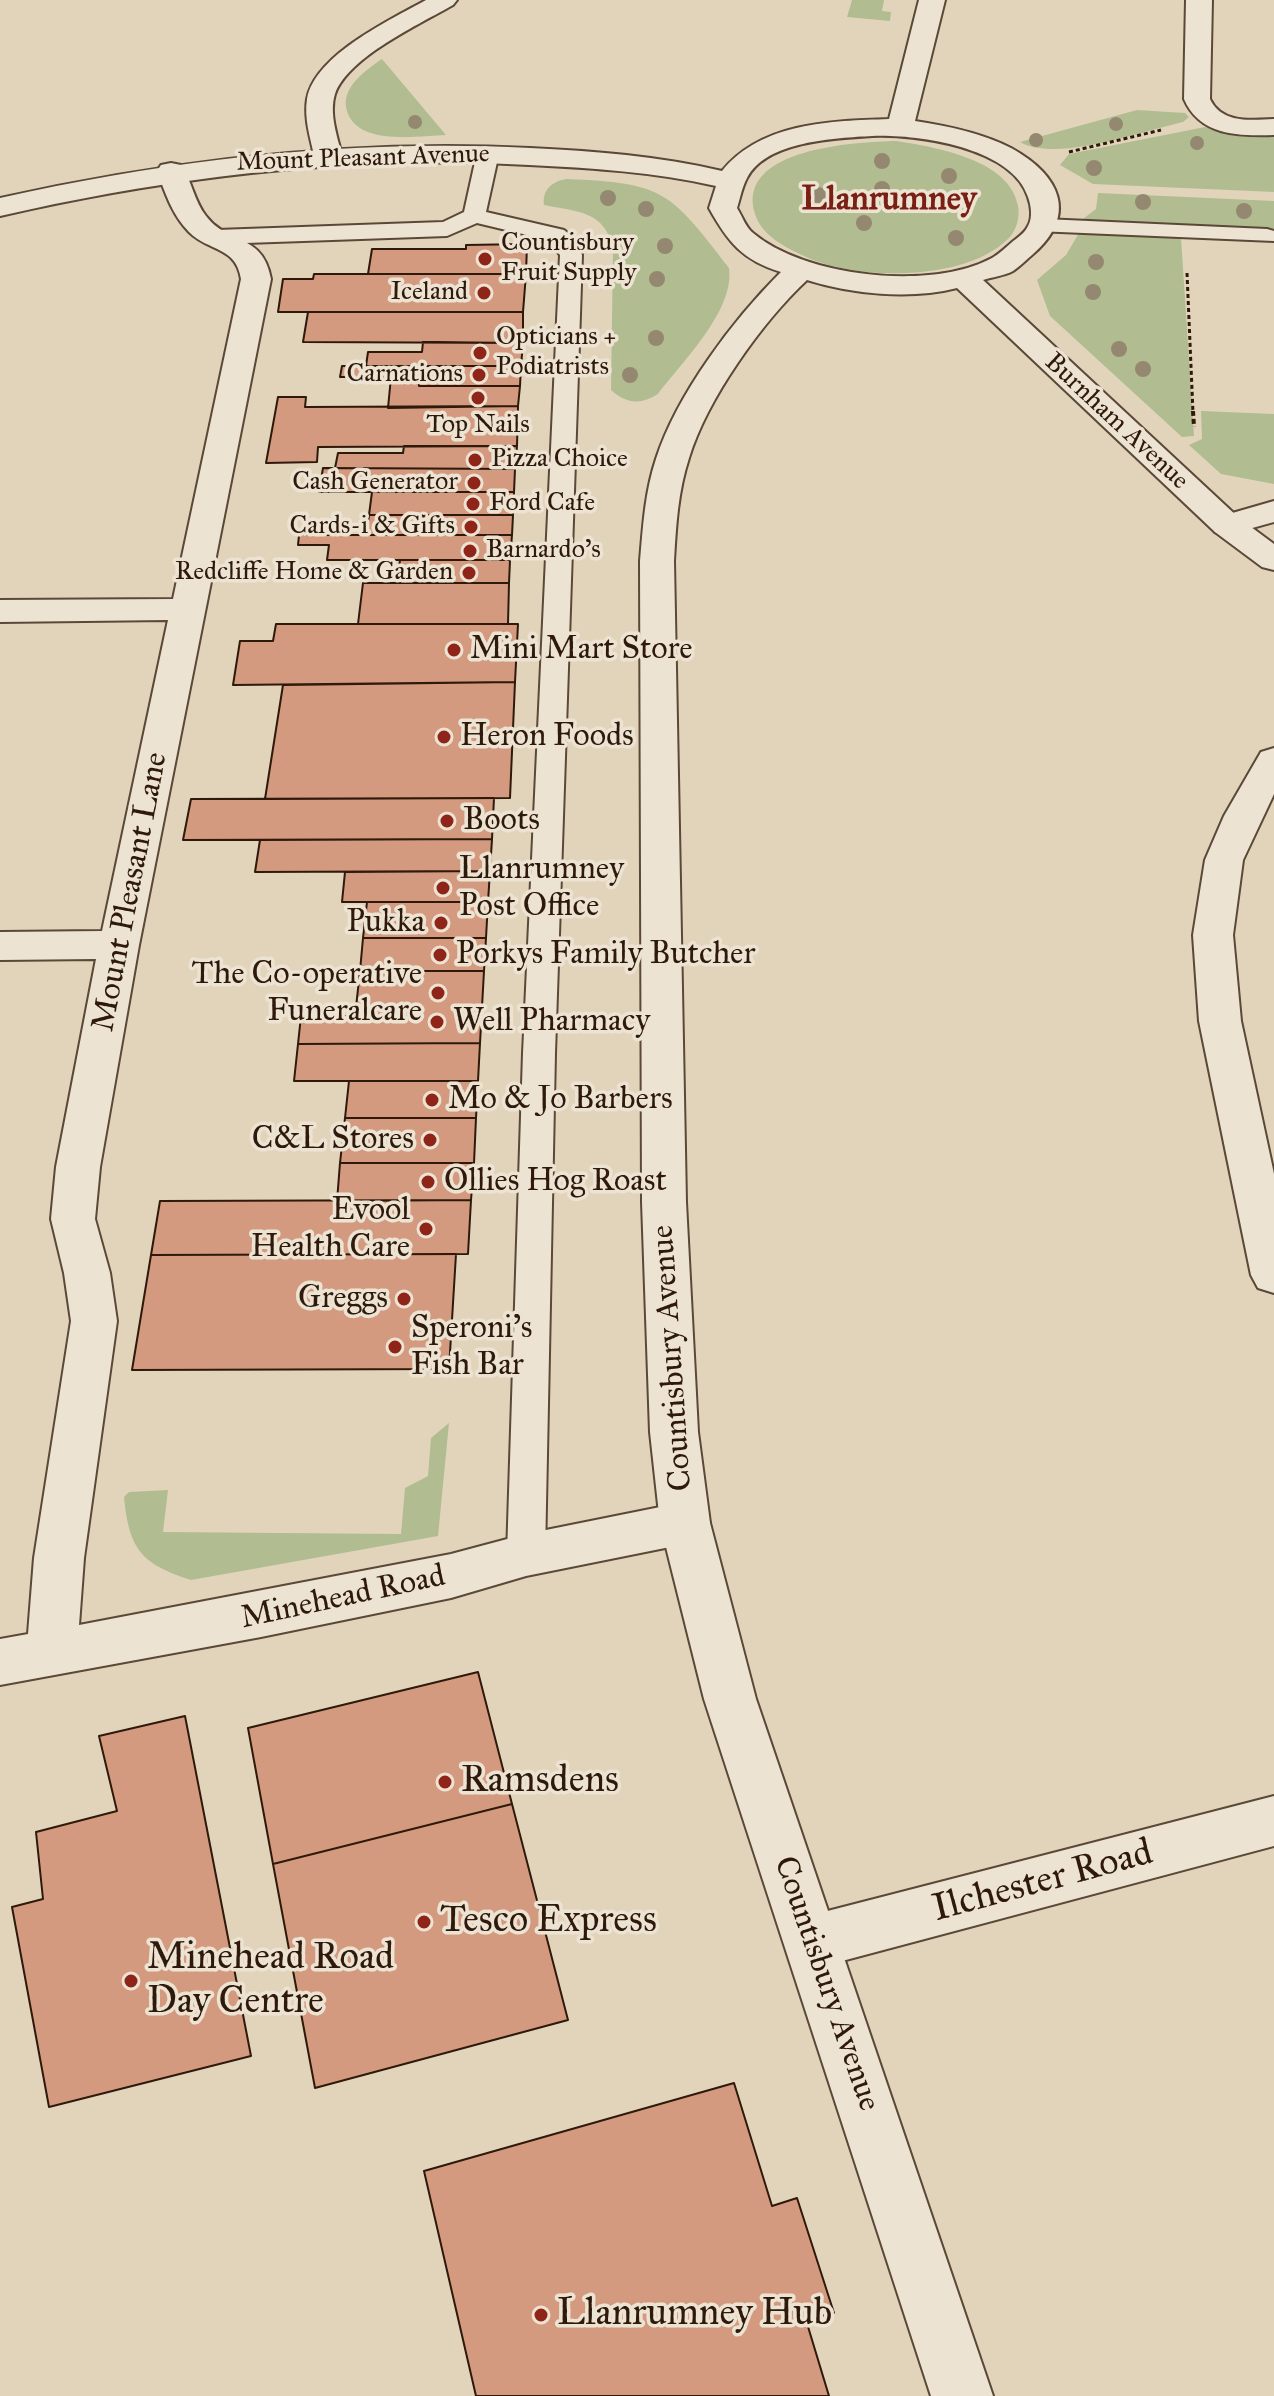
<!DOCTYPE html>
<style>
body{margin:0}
canvas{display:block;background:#e1d4bb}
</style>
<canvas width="1274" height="2396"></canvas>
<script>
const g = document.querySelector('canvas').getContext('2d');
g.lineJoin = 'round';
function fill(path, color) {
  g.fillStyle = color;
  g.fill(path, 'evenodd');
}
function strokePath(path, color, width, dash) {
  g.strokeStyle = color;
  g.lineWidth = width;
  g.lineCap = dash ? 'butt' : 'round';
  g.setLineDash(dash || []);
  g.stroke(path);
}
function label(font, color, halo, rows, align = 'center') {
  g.font = font + ' "IM FELL Great Primer",serif';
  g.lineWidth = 7;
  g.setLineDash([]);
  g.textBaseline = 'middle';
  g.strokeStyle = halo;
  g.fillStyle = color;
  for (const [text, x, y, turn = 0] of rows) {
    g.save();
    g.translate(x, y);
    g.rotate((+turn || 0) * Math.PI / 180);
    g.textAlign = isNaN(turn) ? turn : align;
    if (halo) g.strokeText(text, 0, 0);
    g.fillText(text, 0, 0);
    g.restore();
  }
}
const green = new Path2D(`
 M 852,0 L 884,0 L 882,11 L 891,12 L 890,21 L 847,17 Z
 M 382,59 L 446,135 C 417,136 353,147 346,107 C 343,86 366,70 382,59 Z
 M 1137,110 L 1185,113 L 1189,117 L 1183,122 C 1143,131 1056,163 1020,142 Z
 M 1205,127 L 1243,135 L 1274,134 L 1274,192 L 1093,184 L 1060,165 L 1069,154 Z
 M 896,141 C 934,147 1010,159 1018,206 C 1020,217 1017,230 1008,239 C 964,282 856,281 804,256 C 785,247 762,236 755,214 C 735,148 856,142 896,141 Z
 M 567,179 C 664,183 670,191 729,268 C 735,310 683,361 658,394 C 641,405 626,404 611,390 L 613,248 C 604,210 577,212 544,205 C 542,190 552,181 567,179 Z
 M 1098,193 L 1274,201 L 1274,233 L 1092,222 L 1083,219 L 1096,209 Z
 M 1090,232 L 1181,238 L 1194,436 L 1182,437 L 1050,316 L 1037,280 L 1066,255 L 1079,233 Z
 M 1201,411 L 1274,414 L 1274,484 L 1221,474 L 1189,445 L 1202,439 Z
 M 449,1423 L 438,1536 L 191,1580 C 141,1564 129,1549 124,1497 L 129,1492 L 168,1490 L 163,1532 L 401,1534 L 405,1488 L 428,1476 L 431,1438 Z`);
const building = new Path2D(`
 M 527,244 L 526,274 L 368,274 L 372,249 L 466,249 L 466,245 Z
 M 314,274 L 526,274 L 523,312 L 278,312 L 283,279 L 313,279 Z
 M 308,312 L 523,312 L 523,343 L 303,342 Z
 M 423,342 L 523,343 L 521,366 L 366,366 L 368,352 L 422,352 Z
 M 342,366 L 396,366 L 395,372 L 420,372 L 419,386 L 520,386 L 518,406 L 388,408 L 391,377 L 340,377 Z
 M 396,366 L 521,366 L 520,386 L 419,386 L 420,372 L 395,372 Z
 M 278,397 L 306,397 L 305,407 L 518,406 L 517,446 L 318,447 L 317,462 L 266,463 Z
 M 404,446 L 517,446 L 515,469 L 335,468 L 338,453 L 403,453 Z
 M 323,468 L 515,469 L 514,492 L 319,492 Z
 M 372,492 L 514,492 L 513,515 L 369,515 Z
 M 369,515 L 513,515 L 512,535 L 366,535 Z
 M 299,535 L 512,535 L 510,560 L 327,560 L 329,545 L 298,545 Z
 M 400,560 L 510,560 L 509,583 L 397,583 Z
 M 363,583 L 509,583 L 508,624 L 358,624 Z
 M 276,624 L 518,624 L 515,682 L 233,685 L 240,641 L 273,641 Z
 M 515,682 L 510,798 L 265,799 L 283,685 Z
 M 494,798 L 492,839 L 183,840 L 191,799 Z
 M 492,839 L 490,871 L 255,872 L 260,840 Z
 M 490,871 L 488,902 L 342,902 L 345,872 Z
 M 367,902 L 488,902 L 486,938 L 363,938 Z
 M 363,938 L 486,938 L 484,971 L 360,971 Z
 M 360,971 L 484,971 L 480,1043 L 298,1044 L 301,1016 L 355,1016 Z
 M 480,1043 L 478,1081 L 294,1081 L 298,1044 Z
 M 349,1081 L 478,1081 L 476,1118 L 345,1118 Z
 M 345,1118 L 476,1118 L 474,1163 L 340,1163 Z
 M 340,1163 L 474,1163 L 471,1200 L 337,1201 Z
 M 471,1200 L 468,1254 L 151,1255 L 160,1201 Z
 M 456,1254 L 449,1369 L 132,1370 L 151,1255 Z
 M 478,1672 L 512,1804 L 273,1864 L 248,1728 Z
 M 185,1716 L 251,2056 L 49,2107 L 12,1907 L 43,1899 L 36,1832 L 117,1811 L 99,1736 Z
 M 512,1804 L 568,2020 L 315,2088 L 273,1864 Z
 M 734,2083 L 772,2206 L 797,2198 L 834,2313 L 806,2320 L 829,2396 L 476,2396 L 424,2171 Z`);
const pathFar1 = new Path2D(`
 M 1069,152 L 1161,130
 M 1187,273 L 1193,413`);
const path = new Path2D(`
 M 1193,411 L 1194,427`);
const service = new Path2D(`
 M 488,147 L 499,153 L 486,212 L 564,230 L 574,239 L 582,255 L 555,1053 L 545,1555 L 540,1567 L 526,1572 L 512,1567 L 507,1555 L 523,1053 L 560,255 L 548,240 L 477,223 L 447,236 L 217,244 L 206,237 L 217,230 L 443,222 L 464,212 L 477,153 Z
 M 1044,219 L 1267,229 L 1274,231 L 1274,241 L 1036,231 L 1033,226 Z`);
const minor = new Path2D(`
 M 426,0 L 457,0 L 453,5 C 420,24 348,57 335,94 C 329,113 337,136 342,155 L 338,161 L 328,163 L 318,161 L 314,155 C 310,137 304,118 307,99 C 315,55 390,20 426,0 Z
 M 1186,0 L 1212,0 L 1210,99 C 1222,124 1251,120 1274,119 L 1274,135 C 1238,136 1200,136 1184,99 Z
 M 171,163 L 181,165 C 192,181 194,201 206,216 C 228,245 263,233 271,279 L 139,945 L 100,1167 L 95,1219 L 110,1273 L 117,1321 L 84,1558 L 79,1625 L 451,1554 L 526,1534 L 685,1502 L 702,1508 L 710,1523 L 702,1538 L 685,1544 L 526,1576 L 451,1598 L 261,1637 L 0,1685 L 0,1639 L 28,1634 L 34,1558 L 71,1321 L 64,1273 L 51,1219 L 56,1167 L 96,959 L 0,960 L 0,932 L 102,931 L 168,620 L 0,622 L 0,600 L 173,599 L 241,279 C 236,246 209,252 189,232 C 172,215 165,192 157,171 L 161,165 Z
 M 1274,501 L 1274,522 L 1227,535 L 1215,532 L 1210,525 L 1215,518 Z
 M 1274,748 L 1274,794 L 1243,860 L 1233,935 L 1241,1021 L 1274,1174 L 1274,1293 L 1258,1288 L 1251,1275 L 1199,1021 L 1193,935 L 1205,860 L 1224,816 L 1261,752 Z
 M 1274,1796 L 1274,1846 L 812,1969 L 792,1961 L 784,1942 L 792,1923 L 812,1915 Z`);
const tertiary = new Path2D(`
 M 919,0 L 945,0 L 915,121 C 948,126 982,133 1011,148 C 1060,175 1079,215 1032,255 C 1026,260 1019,267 1013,271 C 1004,276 992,277 983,280 L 1239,518 L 1274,544 L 1274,570 L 1262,567 L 1215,532 L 957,288 C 910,300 852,294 807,280 C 762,322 707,399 689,458 C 678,491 676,526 674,561 L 686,1202 L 698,1432 L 710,1523 L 756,1699 L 993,2396 L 931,2396 L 704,1699 L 660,1523 L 650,1432 L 642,1202 L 640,561 C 643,526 645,492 656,459 C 677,394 733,320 781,272 C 742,260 728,242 709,208 L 716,186 C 655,172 591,168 529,165 C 350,155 175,176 0,216 L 0,198 C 175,159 350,139 530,148 C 594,151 659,156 722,171 C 762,122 831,121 889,119 ZM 872,136 C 916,134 1012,147 1028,197 C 1031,205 1033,218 1028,226 C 1025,233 1017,238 1011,243 C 1005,248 999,254 992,258 C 932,291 805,277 753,233 C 746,228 742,216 737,208 C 740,199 742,187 747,178 C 766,141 836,138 872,136 Z`);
const trees = [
 [415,122,7],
 [1116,124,7],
 [1036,140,7],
 [1197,143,7],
 [882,161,8],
 [1094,168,8],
 [949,176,8],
 [882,189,8],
 [818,195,8],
 [608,198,8],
 [1143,202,8],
 [646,209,8],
 [1244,211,8],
 [864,223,8],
 [956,238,8],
 [665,246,8],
 [1096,262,8],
 [657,279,8],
 [1093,292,8],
 [656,338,8],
 [1119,349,8],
 [1143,369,8],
 [630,375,8]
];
const markers = [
 [485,259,8,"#8f2418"],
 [484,293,8,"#8f2418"],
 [480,353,8,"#8f2418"],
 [479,375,8,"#8f2418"],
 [478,398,8,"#8f2418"],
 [475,460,8,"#8f2418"],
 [474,483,8,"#8f2418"],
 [473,504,8,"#8f2418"],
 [471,527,8,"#8f2418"],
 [470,551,8,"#8f2418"],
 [469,573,8,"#8f2418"],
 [454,650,8,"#8f2418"],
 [444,737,8,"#8f2418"],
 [447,821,8,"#8f2418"],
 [443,888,8,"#8f2418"],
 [441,923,8,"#8f2418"],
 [440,955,8,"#8f2418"],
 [438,993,8,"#8f2418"],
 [437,1022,8,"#8f2418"],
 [432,1100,8,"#8f2418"],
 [430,1140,8,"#8f2418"],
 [428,1182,8,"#8f2418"],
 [426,1229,8,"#8f2418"],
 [404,1299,8,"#8f2418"],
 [395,1347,8,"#8f2418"],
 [445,1782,8,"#8f2418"],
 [424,1922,8,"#8f2418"],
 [131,1981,8,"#8f2418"],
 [541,2315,8,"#8f2418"]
];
const farStreetnames = [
 ["Mount Pleasant Avenue",363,159,-2],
 ["Burnham Avenue",1116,422,43]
];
const farPoinames = [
 ["Countisbury",501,244],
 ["Fruit Supply",501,274],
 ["Iceland",468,293,"right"],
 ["Opticians +",496,338],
 ["Podiatrists",496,368],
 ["Carnations",463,375,"right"],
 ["Top Nails",478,426,"center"],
 ["Pizza Choice",491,460],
 ["Cash Generator",458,483,"right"],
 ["Ford Cafe",489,504],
 ["Cards-i & Gifts",455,527,"right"],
 ["Barnardo's",486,551],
 ["Redcliffe Home & Garden",453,573,"right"]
];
const poiNames = [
 ["Mini Mart Store",470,650],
 ["Heron Foods",460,737],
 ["Boots",463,821],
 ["Llanrumney",459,870],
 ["Post Office",459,907],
 ["Pukka",425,923,"right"],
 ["Porkys Family Butcher",456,955],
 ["The Co-operative",422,975,"right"],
 ["Funeralcare",422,1012,"right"],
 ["Well Pharmacy",453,1022],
 ["Mo & Jo Barbers",448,1100],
 ["C&L Stores",414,1140,"right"],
 ["Ollies Hog Roast",444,1182],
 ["Evool",410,1211,"right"],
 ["Health Care",410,1248,"right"],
 ["Greggs",388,1299,"right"],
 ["Speroni's",411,1329],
 ["Fish Bar",411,1366]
];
const streetNames = [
 ["Mount Pleasant Lane",131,892,-79],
 ["Countisbury Avenue",673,1358,-94],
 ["Minehead Road",343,1598,-12],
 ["Countisbury Avenue",826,1984,71]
];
const farDistrictnames = [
 ["Llanrumney",889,201]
];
const nearPoinames = [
 ["Ramsdens",461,1782],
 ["Tesco Express",440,1922],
 ["Minehead Road",147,1959],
 ["Day Centre",147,2003],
 ["Llanrumney Hub",557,2315]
];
const nearStreetnames = [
 ["Ilchester Road",1043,1882,-15]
];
fill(green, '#b1bd91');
fill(building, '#d49a7f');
strokePath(building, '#2e190b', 2);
strokePath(service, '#5b4837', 4);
strokePath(minor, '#5b4837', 4);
strokePath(tertiary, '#5b4837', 4);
strokePath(pathFar1, '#2e190b', 3, [4, 3]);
strokePath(path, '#2e190b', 4, [5, 3]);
fill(service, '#ece3d3');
fill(minor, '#ece3d3');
fill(tertiary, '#ece3d3');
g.fillStyle = '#948870';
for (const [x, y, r] of trees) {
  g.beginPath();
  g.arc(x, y, r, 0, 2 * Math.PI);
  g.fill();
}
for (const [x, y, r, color] of markers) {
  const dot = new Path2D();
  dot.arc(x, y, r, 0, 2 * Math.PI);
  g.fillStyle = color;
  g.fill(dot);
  strokePath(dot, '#ece3d3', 3);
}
label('26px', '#2e190b', '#ece3d3', farStreetnames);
label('26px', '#2e190b', '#ece3d3', farPoinames, 'left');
label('32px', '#2e190b', '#ece3d3', poiNames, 'left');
label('32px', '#2e190b', '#ece3d3', streetNames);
label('bold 34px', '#7a1f14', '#ece3d3', farDistrictnames);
label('38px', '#2e190b', '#ece3d3', nearPoinames, 'left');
label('38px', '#2e190b', '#ece3d3', nearStreetnames);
</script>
